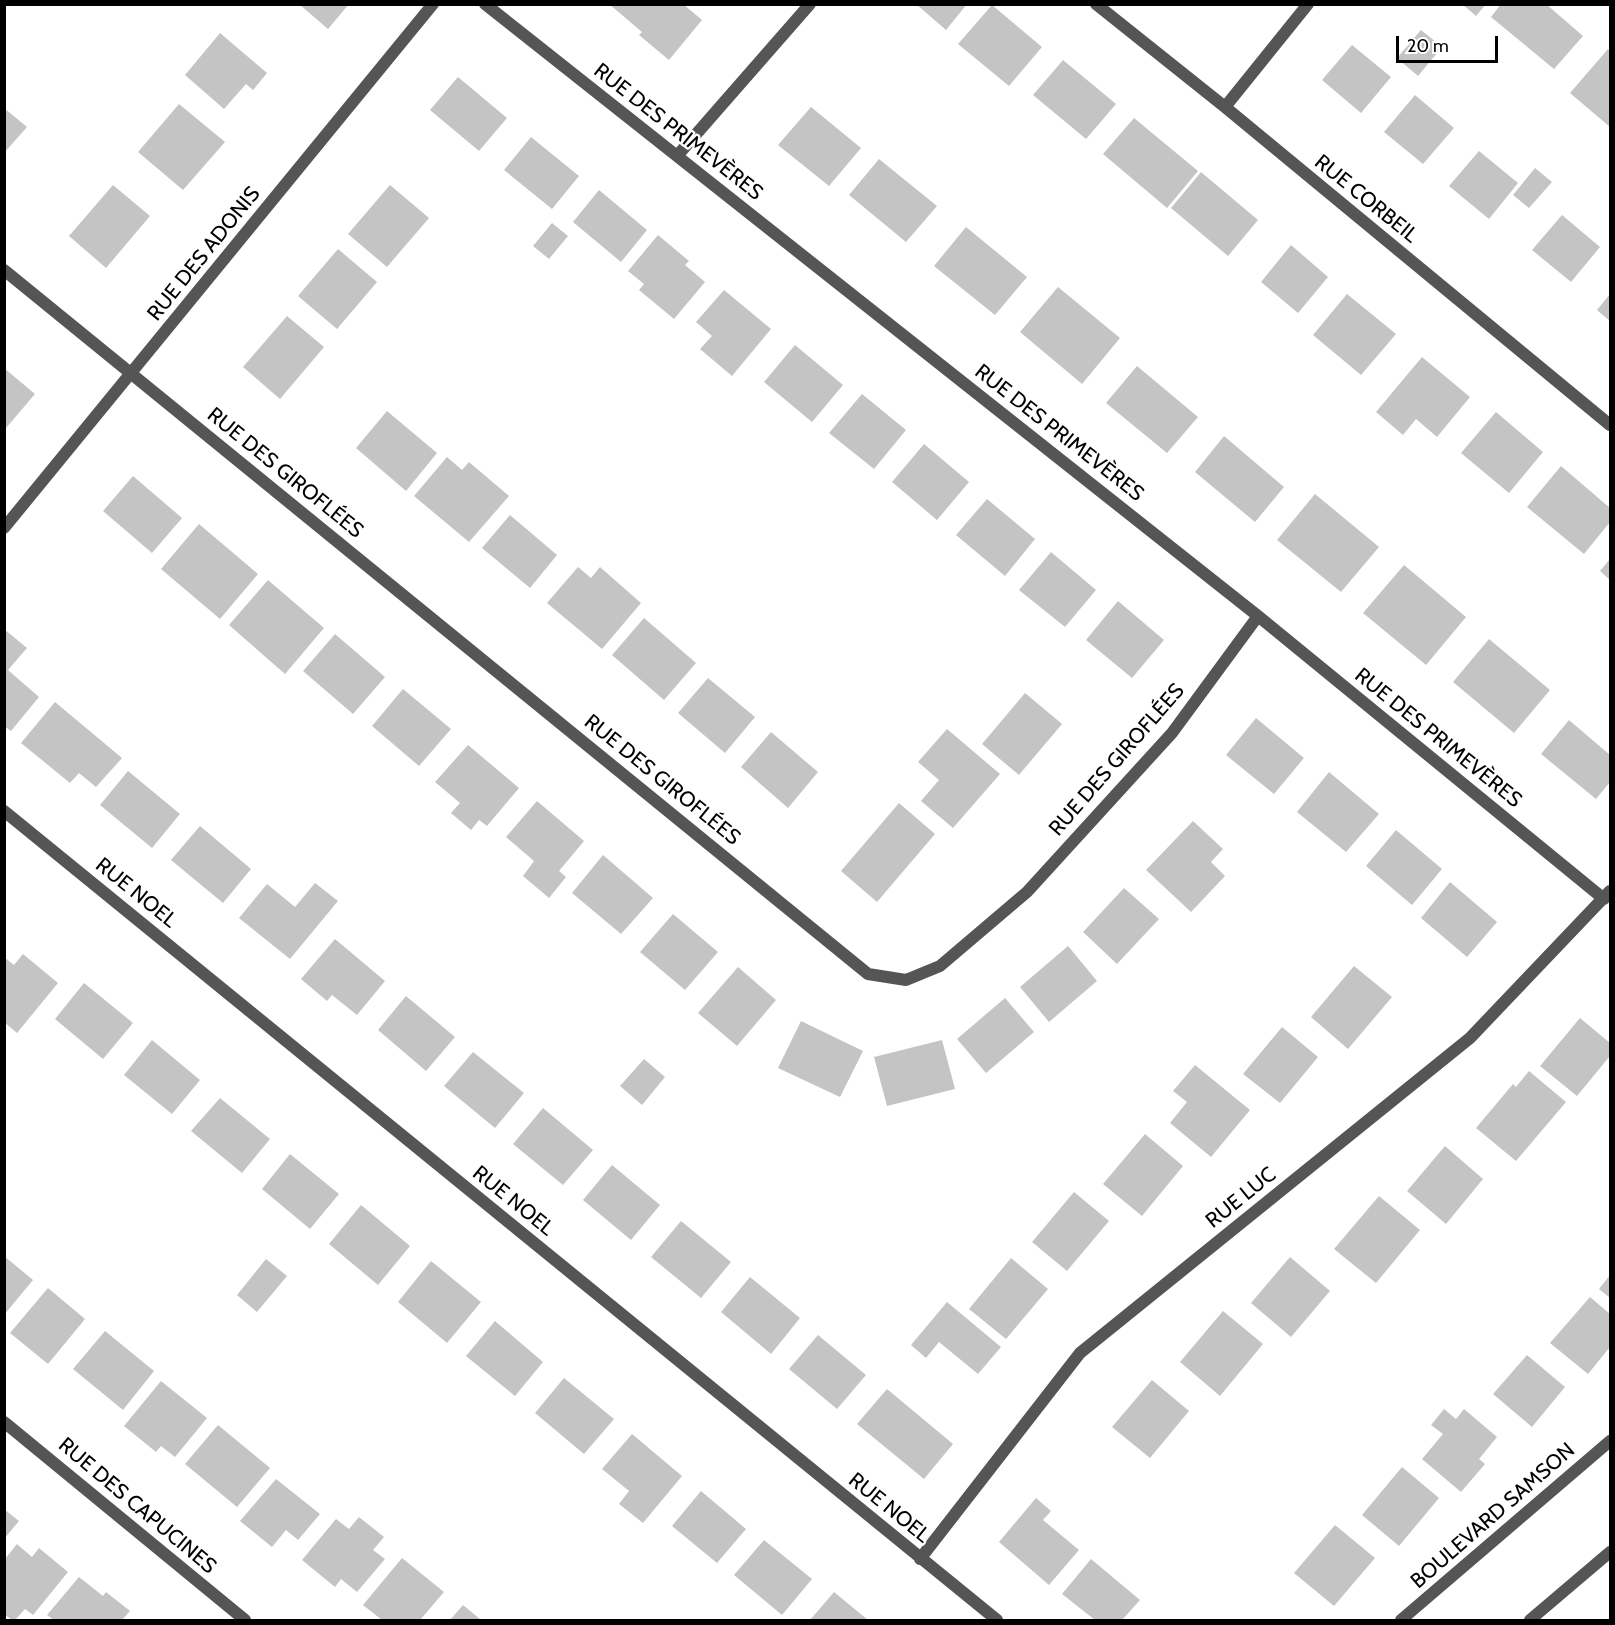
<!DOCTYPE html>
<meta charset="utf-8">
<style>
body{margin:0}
#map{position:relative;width:1615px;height:1625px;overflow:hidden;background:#fff;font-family:Cabin,sans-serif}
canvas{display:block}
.frame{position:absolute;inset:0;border:6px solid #000;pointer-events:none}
.scale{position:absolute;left:1396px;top:36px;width:102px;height:27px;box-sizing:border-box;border:3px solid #000;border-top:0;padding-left:8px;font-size:18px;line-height:21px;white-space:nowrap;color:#000;-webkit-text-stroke:4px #fff;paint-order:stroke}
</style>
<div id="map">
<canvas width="1615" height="1625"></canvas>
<div class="frame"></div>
<div class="scale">20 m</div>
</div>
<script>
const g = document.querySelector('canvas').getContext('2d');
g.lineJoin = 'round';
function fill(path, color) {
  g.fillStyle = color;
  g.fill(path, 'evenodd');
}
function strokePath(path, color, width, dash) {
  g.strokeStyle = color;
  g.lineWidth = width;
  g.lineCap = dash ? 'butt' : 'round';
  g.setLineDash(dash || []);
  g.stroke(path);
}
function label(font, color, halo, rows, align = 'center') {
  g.font = font + ' Cabin,sans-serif';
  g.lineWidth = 4.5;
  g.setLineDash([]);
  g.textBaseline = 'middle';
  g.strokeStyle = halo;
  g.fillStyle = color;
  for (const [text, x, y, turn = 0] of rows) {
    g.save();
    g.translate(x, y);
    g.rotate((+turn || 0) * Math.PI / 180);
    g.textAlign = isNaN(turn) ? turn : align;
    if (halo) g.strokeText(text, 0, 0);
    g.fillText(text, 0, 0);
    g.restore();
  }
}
const building = new Path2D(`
 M 299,4 L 349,4 L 328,29 Z
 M 609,4 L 683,4 L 702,20 L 669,60 L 639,35 L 642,32 Z
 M 916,4 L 967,4 L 946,30 Z
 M 1462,4 L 1486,4 L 1476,16 Z
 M 1501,4 L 1546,4 L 1583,36 L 1554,69 L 1491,17 Z
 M 992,5 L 1042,47 L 1009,86 L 958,44 Z
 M 1421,30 L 1442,47 L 1418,76 L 1397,58 Z
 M 220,33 L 267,73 L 253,90 L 246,84 L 224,109 L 185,75 Z
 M 1352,45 L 1391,77 L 1361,113 L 1322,80 Z
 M 1608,49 L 1610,52 L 1610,127 L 1570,93 Z
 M 1063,60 L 1116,104 L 1086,139 L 1033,95 Z
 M 458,77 L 507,118 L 479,151 L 430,110 Z
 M 1415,95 L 1454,128 L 1423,164 L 1384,132 Z
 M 179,104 L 225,142 L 183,190 L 138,152 Z
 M 811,107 L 861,148 L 829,186 L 778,145 Z
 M 4,108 L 27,127 L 4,153 Z
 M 1134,118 L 1198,171 L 1167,208 L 1103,154 Z
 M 531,137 L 579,176 L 552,209 L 504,170 Z
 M 1479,151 L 1518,183 L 1489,219 L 1449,186 Z
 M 879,159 L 937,206 L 906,242 L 849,195 Z
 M 1535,168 L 1552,182 L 1529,208 L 1513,195 Z
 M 1201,172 L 1258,220 L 1228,256 L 1171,208 Z
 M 113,185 L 150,216 L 106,268 L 69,236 Z
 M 390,185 L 429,218 L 387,267 L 348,234 Z
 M 599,190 L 647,230 L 621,262 L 573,222 Z
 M 1562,215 L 1600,247 L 1571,282 L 1532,250 Z
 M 552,223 L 568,236 L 549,259 L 533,246 Z
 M 966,227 L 1027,277 L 995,315 L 934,266 Z
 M 658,235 L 689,261 L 685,265 L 705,282 L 674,319 L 639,290 L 644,284 L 628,271 Z
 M 1291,245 L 1328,277 L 1298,313 L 1261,282 Z
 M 338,249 L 377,282 L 337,329 L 298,296 Z
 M 1058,287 L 1120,338 L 1082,384 L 1020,332 Z
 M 724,290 L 771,329 L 732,376 L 700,349 L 712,336 L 696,322 Z
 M 1347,294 L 1396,334 L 1361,375 L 1313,335 Z
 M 1610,294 L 1610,321 L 1597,310 Z
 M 287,316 L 324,347 L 280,399 L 243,367 Z
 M 795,345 L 843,385 L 812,422 L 764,382 Z
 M 1422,357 L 1470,397 L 1437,437 L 1416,419 L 1403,435 L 1376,412 Z
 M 1137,366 L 1198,417 L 1167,453 L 1106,403 Z
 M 4,368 L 35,394 L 6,428 L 4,427 Z
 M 862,394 L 906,430 L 874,469 L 829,433 Z
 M 387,411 L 437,453 L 406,491 L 356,448 Z
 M 1496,412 L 1543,452 L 1509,493 L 1461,453 Z
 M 1224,436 L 1284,487 L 1255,522 L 1195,472 Z
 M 924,444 L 969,482 L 937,520 L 892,482 Z
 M 447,457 L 462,470 L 469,462 L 509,496 L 469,542 L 414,496 Z
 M 1561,466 L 1610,508 L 1610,522 L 1584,554 L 1527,507 Z
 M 133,476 L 182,518 L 152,553 L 103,511 Z
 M 1315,494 L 1379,547 L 1341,592 L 1277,540 Z
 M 987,499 L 1035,539 L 1005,576 L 956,535 Z
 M 510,515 L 557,555 L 530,588 L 482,548 Z
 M 199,524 L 258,574 L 220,619 L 161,569 Z
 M 1051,552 L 1096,590 L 1065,627 L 1019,590 Z
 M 1610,559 L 1610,580 L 1600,571 Z
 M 1404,565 L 1466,617 L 1426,665 L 1363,613 Z
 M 578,567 L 591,578 L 600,567 L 641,603 L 602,649 L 547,603 Z
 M 268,580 L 324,628 L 285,674 L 229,625 Z
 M 1118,601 L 1164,640 L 1132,678 L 1086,640 Z
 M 644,618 L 696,663 L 664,700 L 612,655 Z
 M 4,629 L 27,648 L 8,670 L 39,697 L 11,731 L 4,726 Z
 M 335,634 L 385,677 L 353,714 L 303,671 Z
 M 1489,639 L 1550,690 L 1514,733 L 1453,682 Z
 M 708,678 L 755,717 L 725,753 L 678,713 Z
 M 403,689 L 451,729 L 419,766 L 372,726 Z
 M 1025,693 L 1062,724 L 1019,775 L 982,744 Z
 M 55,702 L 122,758 L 96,787 L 79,773 L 70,783 L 21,743 Z
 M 1256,718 L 1304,758 L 1274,794 L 1226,755 Z
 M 1569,720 L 1610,755 L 1610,782 L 1596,799 L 1541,754 Z
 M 947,729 L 1000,774 L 953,828 L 921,801 L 939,780 L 918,762 Z
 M 771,732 L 818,772 L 788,808 L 741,767 Z
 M 468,745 L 519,788 L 487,826 L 479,820 L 471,830 L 451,813 L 460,803 L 435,782 Z
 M 128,771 L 180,814 L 152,848 L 100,805 Z
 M 1329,772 L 1379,814 L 1346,852 L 1297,812 Z
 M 537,801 L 584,841 L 559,871 L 566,877 L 549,898 L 523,876 L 534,861 L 506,837 Z
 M 899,803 L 935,834 L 877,902 L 841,871 Z
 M 1193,821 L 1223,849 L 1211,862 L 1225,876 L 1191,912 L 1146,870 Z
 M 200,826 L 251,869 L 223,903 L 171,860 Z
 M 1396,830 L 1442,869 L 1412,905 L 1366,866 Z
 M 603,855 L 653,898 L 621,934 L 572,893 Z
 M 1450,882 L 1497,922 L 1467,957 L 1421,918 Z
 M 315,883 L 338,901 L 290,959 L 239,918 L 267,884 L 295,907 Z
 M 1124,888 L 1159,919 L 1117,964 L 1083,932 Z
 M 673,914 L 718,952 L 685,990 L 640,952 Z
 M 335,939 L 385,981 L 357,1015 L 332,995 L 327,1001 L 301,979 Z
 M 1068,946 L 1097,981 L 1049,1022 L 1020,987 Z
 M 23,954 L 58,983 L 17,1033 L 4,1022 L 4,957 L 14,965 Z
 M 1354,966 L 1392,997 L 1348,1049 L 1311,1017 Z
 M 738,967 L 776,1000 L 737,1046 L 698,1013 Z
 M 84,983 L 133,1023 L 103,1059 L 55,1019 Z
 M 406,996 L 455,1037 L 426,1071 L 378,1030 Z
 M 1005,998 L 1034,1032 L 986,1073 L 957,1039 Z
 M 1580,1018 L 1610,1043 L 1610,1056 L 1577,1096 L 1540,1066 Z
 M 801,1021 L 863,1051 L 840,1097 L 778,1068 Z
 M 1282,1027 L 1318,1057 L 1280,1103 L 1243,1074 Z
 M 152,1040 L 200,1080 L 172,1114 L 124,1075 Z
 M 942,1040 L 955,1089 L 887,1106 L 874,1057 Z
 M 473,1052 L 524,1093 L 495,1128 L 444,1086 Z
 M 644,1059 L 665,1077 L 642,1105 L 620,1086 Z
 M 1195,1065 L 1250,1110 L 1211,1157 L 1170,1123 L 1187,1102 L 1173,1091 Z
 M 1529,1071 L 1566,1102 L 1516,1161 L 1476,1128 L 1513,1084 L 1516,1087 Z
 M 220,1098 L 270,1139 L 242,1173 L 191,1131 Z
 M 543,1108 L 593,1150 L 563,1185 L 513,1144 Z
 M 1145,1134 L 1183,1166 L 1142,1216 L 1103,1184 Z
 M 1445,1146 L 1483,1179 L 1446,1224 L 1407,1191 Z
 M 290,1154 L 339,1194 L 310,1229 L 262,1189 Z
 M 612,1165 L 660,1205 L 631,1240 L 583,1200 Z
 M 1074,1192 L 1109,1221 L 1067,1271 L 1032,1242 Z
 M 1379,1196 L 1420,1230 L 1376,1283 L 1334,1249 Z
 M 361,1205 L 410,1246 L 378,1285 L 329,1244 Z
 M 681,1221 L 731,1262 L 701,1298 L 651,1257 Z
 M 4,1256 L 33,1280 L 4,1315 Z
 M 1290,1257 L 1330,1291 L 1291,1337 L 1251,1303 Z
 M 1011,1258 L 1048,1289 L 1006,1339 L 969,1309 Z
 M 266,1259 L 287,1276 L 257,1312 L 237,1295 Z
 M 431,1261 L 481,1302 L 447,1343 L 398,1302 Z
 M 1610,1275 L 1610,1298 L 1599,1289 Z
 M 750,1277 L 800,1318 L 771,1354 L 721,1312 Z
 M 48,1288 L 85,1319 L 48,1364 L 10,1333 Z
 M 1590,1297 L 1610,1314 L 1610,1347 L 1588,1374 L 1550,1343 Z
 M 947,1302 L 1001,1347 L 978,1374 L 939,1342 L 926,1358 L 911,1345 Z
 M 1223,1311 L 1263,1344 L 1220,1396 L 1180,1362 Z
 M 495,1321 L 543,1362 L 515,1396 L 466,1356 Z
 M 105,1331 L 154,1371 L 123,1410 L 73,1369 Z
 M 818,1335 L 866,1375 L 837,1409 L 789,1369 Z
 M 1527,1355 L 1565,1387 L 1532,1427 L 1493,1394 Z
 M 564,1378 L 614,1419 L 584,1454 L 535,1413 Z
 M 1152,1380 L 1189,1411 L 1150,1458 L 1112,1427 Z
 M 161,1381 L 207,1418 L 175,1457 L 161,1446 L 156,1452 L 124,1426 Z
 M 887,1389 L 953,1444 L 924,1479 L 857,1424 Z
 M 1444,1409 L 1456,1419 L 1464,1409 L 1497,1437 L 1479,1459 L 1485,1464 L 1461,1492 L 1422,1459 L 1443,1434 L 1431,1425 Z
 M 218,1425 L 270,1468 L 237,1507 L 185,1464 Z
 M 632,1434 L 682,1476 L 643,1523 L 619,1504 L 629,1491 L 602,1469 Z
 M 1402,1467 L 1439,1498 L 1399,1546 L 1362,1515 Z
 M 276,1479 L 320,1514 L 298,1540 L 286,1530 L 272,1547 L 240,1521 Z
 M 701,1491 L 746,1529 L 717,1563 L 672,1526 Z
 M 1036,1498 L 1051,1511 L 1043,1520 L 1079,1550 L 1049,1585 L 999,1542 Z
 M 4,1509 L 19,1521 L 4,1539 Z
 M 359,1517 L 384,1537 L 373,1550 L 385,1559 L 357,1592 L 341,1579 L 335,1587 L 302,1560 L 336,1519 L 349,1529 Z
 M 1335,1525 L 1375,1558 L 1334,1606 L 1294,1573 Z
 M 764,1540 L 812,1579 L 782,1615 L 734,1575 Z
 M 17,1544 L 32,1557 L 39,1548 L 68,1572 L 33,1615 L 25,1609 L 15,1620 L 12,1620 L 4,1614 L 4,1560 Z
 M 402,1558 L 444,1592 L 420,1620 L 382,1620 L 363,1605 Z
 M 1091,1559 L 1140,1600 L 1122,1620 L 1095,1620 L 1062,1594 Z
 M 79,1577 L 103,1596 L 106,1592 L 130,1611 L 122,1620 L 54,1620 L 47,1615 Z
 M 834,1592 L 868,1620 L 810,1620 Z
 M 463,1605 L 481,1620 L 450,1620 Z`);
const minor = new Path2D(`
 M 485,4 L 1258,616 L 1604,899
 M 1096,4 L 1225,107 L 1610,425
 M 1225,107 L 1308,4
 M 677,156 L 810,4
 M 4,270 L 868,974 L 906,980 L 940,966 L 1027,892 L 1172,733 L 1258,616
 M 4,528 L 433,4
 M 4,811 L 997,1620
 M 4,1422 L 245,1620
 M 920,1559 L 1080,1353 L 1470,1038 L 1610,891`);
const tertiary = new Path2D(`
 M 1401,1620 L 1610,1441
 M 1530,1620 L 1610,1552`);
const streetNames = [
 ["RUE DES PRIMEVÈRES",678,132,38],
 ["RUE CORBEIL",1366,199,39],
 ["RUE DES ADONIS",204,254,-51],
 ["RUE DES PRIMEVÈRES",1059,433,38],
 ["RUE DES GIROFLÉES",285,473,39],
 ["RUE DES PRIMEVÈRES",1438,738,39],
 ["RUE DES GIROFLÉES",1117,760,-49],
 ["RUE DES GIROFLÉES",662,780,39],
 ["RUE NOEL",136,893,39],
 ["RUE LUC",1241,1198,-39],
 ["RUE NOEL",513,1201,39],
 ["RUE DES CAPUCINES",137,1506,40],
 ["RUE NOEL",889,1508,39],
 ["BOULEVARD SAMSON",1493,1516,-41]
];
fill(building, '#c4c4c4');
strokePath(minor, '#555', 12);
strokePath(tertiary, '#555', 12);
label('21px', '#000', '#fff', streetNames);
</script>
